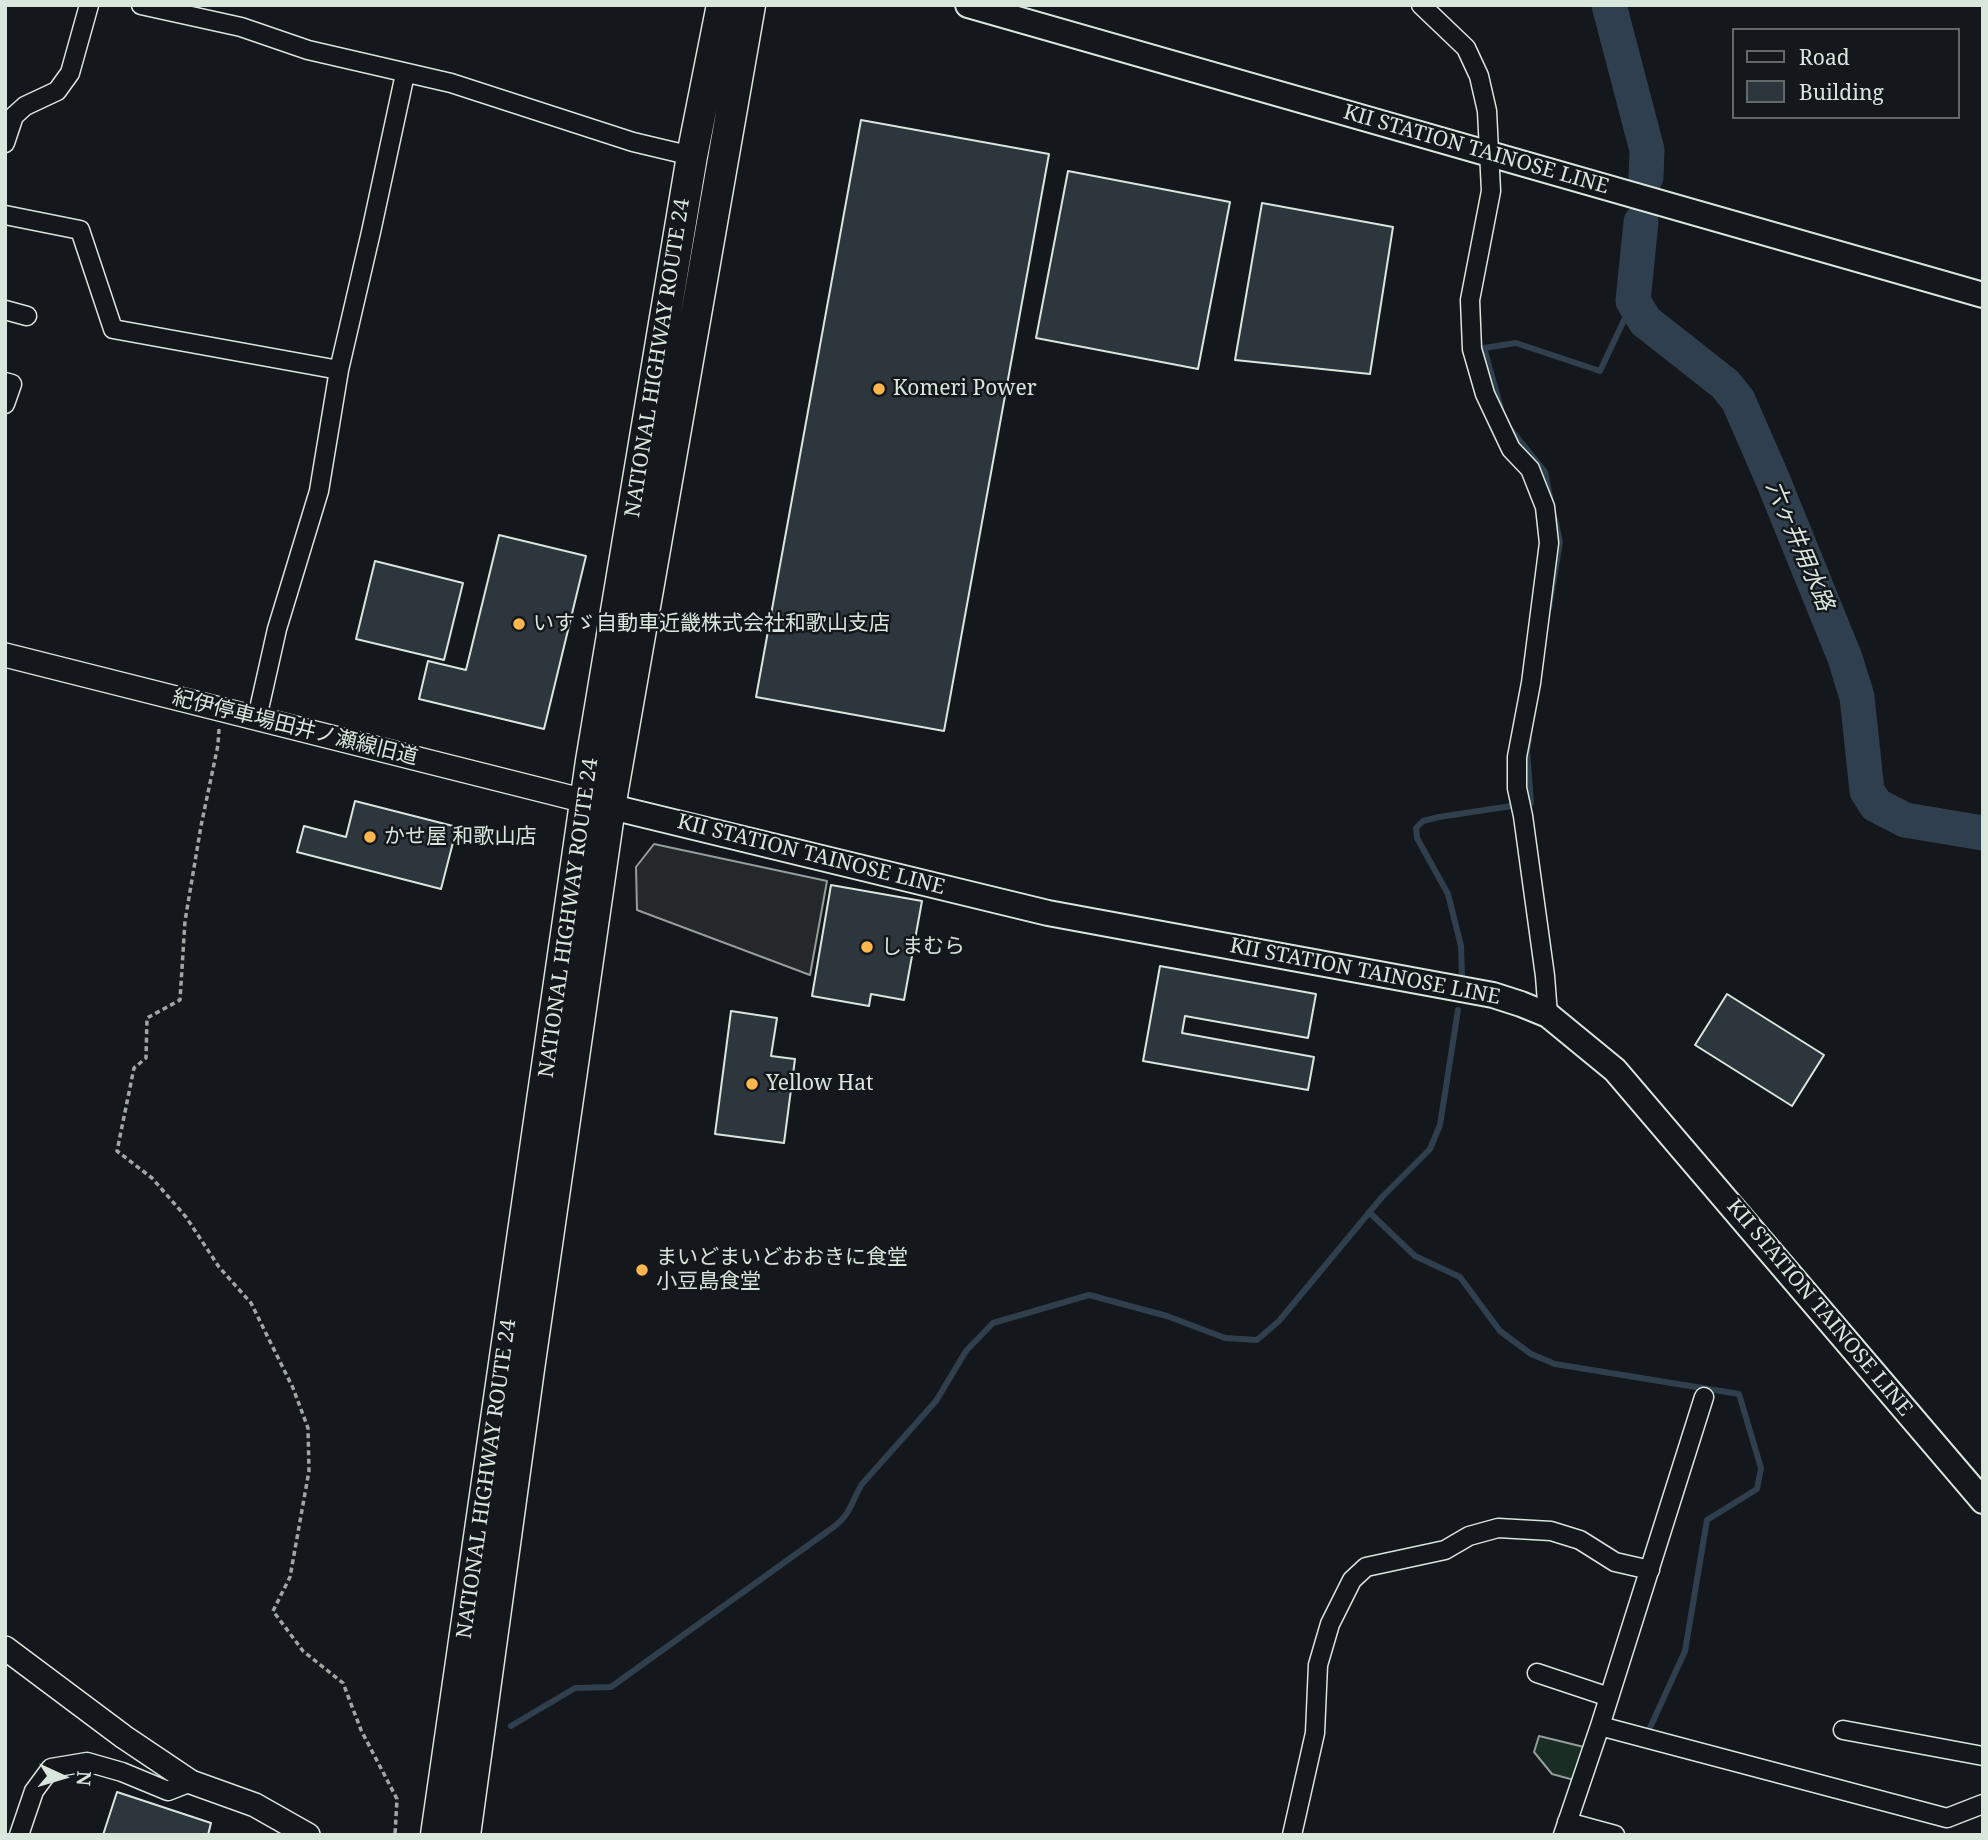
<!DOCTYPE html>
<meta charset="utf-8">
<style>
body{margin:0}
#map{position:relative;width:1988px;height:1840px;overflow:hidden;background:#14181c;font-family:"Noto Serif",serif}
canvas{display:block}
.frame{position:absolute;inset:0;border:7px solid #d8e6dc;pointer-events:none}
.legend{position:absolute;left:1732px;top:28px;width:228px;height:91px;box-sizing:border-box;background:#14181c;border:2px solid #626a69;margin:0;padding:9px 12px;list-style:none;font-size:21px;color:#d8e6dc}
.legend li{display:flex;align-items:center;gap:14px;height:35px}
.legend b{width:35px;border:2px solid #626a69}
.north{position:absolute;left:28px;top:1742px;width:70px;height:70px;-webkit-text-stroke:5px #14181c;paint-order:stroke;rotate:94deg;font-size:19px;font-weight:700;line-height:28px;text-align:center;color:#d8e6dc}
.north::after{content:'';display:block;margin:auto;width:24px;height:32px;background:#d8e6dc;clip-path:polygon(50% 0,100% 100%,50% 72%,0 100%)}
</style>
<div id="map">
<canvas width="1988" height="1840"></canvas>
<div class="frame"></div>
<ul class="legend">
<li><b style="height:9px;background:#14181c"></b>Road</li>
<li><b style="height:19px;background:#2c363c"></b>Building</li>
</ul>
<div class="north">N</div>
</div>
<script>
const g = document.querySelector('canvas').getContext('2d');
g.lineJoin = 'round';
function fill(path, color) {
  g.fillStyle = color;
  g.fill(path, 'evenodd');
}
function strokePath(path, color, width, dash) {
  g.strokeStyle = color;
  g.lineWidth = width;
  g.lineCap = dash ? 'butt' : 'round';
  g.setLineDash(dash || []);
  g.stroke(path);
}
function label(font, color, halo, rows, align = 'center') {
  g.font = font + ' "Noto Serif","Noto Sans JP",serif';
  g.lineWidth = 5;
  g.setLineDash([]);
  g.textBaseline = 'middle';
  g.strokeStyle = halo;
  g.fillStyle = color;
  for (const [text, x, y, turn = 0] of rows) {
    g.save();
    g.translate(x, y);
    g.rotate((+turn || 0) * Math.PI / 180);
    g.textAlign = isNaN(turn) ? turn : align;
    if (halo) g.strokeText(text, 0, 0);
    g.fillText(text, 0, 0);
    g.restore();
  }
}
const green = new Path2D(`
 M 1539,1736 L 1584,1747 L 1574,1780 L 1552,1774 L 1534,1752 Z`);
const parking = new Path2D(`
 M 654,844 L 827,881 L 810,975 L 637,910 L 636,867 Z`);
const stream = new Path2D(`
 M 1501,408 L 1484,348 L 1516,343 L 1600,371 L 1633,301
 M 1511,430 L 1545,472 L 1551,501
 M 1549,608 L 1560,542 L 1555,519
 M 1462,976 L 1461,946 L 1448,894 L 1417,838 L 1416,828 L 1423,821 L 1439,817 L 1531,803 L 1527,751 L 1529,740
 M 1369,1212 L 1415,1256 L 1460,1277 L 1500,1331 L 1531,1354 L 1555,1364 L 1739,1394 L 1761,1468 L 1757,1489 L 1707,1520 L 1685,1651 L 1649,1730
 M 511,1726 L 575,1688 L 611,1687 L 835,1526 C 852,1512 851,1502 862,1484 L 936,1401 L 966,1351 L 993,1323 L 1089,1295 L 1167,1316 L 1225,1338 L 1257,1340 L 1279,1321 L 1382,1197 L 1430,1149 L 1440,1125 L 1458,1010`);
const river = new Path2D(`
 M 1609,5 L 1647,150 L 1646,177
 M 1641,222 L 1633,301 L 1645,321 L 1725,384 L 1738,400 L 1772,478 L 1845,658 L 1857,697 L 1867,791 L 1876,805 L 1905,820 L 1983,833`);
const building = new Path2D(`
 M 861,120 L 1049,154 L 944,731 L 756,697 Z
 M 1068,171 L 1230,202 L 1198,369 L 1036,338 Z
 M 1262,203 L 1393,227 L 1370,374 L 1235,360 Z
 M 499,535 L 586,556 L 544,729 L 419,699 L 428,661 L 466,670 Z
 M 375,561 L 463,583 L 444,660 L 356,639 Z
 M 355,801 L 457,827 L 441,889 L 297,852 L 304,826 L 346,837 Z
 M 831,885 L 922,901 L 904,1000 L 871,994 L 869,1006 L 812,996 Z
 M 1160,966 L 1316,994 L 1308,1038 L 1185,1016 L 1182,1033 L 1314,1057 L 1308,1090 L 1143,1061 Z
 M 1727,994 L 1824,1055 L 1792,1106 L 1695,1045 Z
 M 731,1011 L 777,1018 L 771,1056 L 795,1059 L 784,1143 L 715,1134 Z
 M 117,1792 L 211,1823 L 208,1835 L 103,1835 Z`);
const path = new Path2D(`
 M 219,729 L 218,745 L 201,826 L 185,921 L 180,1000 L 147,1018 L 146,1058 L 134,1068 L 117,1151 L 152,1178 L 186,1217 L 219,1267 L 251,1303 L 293,1388 L 308,1428 L 309,1471 L 290,1577 L 273,1611 L 303,1651 L 343,1683 L 361,1730 L 397,1799 L 395,1835`);
const minor = new Path2D(`
 M 141,5 L 241,27 L 308,50 L 451,83 L 633,142 L 692,156
 M 1421,5 L 1466,48 L 1479,76 L 1487,111 L 1491,191 L 1470,300 L 1472,349 L 1485,394 L 1511,449 L 1530,469 L 1545,507 L 1549,543 L 1531,683 L 1517,757 L 1517,788 L 1523,816 L 1545,976 L 1548,1015
 M 5,143 L 14,116 L 25,106 L 57,91 L 70,73 L 89,5
 M 5,215 L 80,230 L 113,329 L 339,370
 M 5,310 L 27,316
 M 5,382 L 12,384 L 5,404
 M 257,718 L 277,629 L 319,491 L 339,370 L 371,232 L 405,74
 M 1537,1673 L 1609,1697
 M 1600,1726 L 1947,1818 L 1983,1804
 M 1843,1730 L 1983,1756
 M 1567,1822 L 1615,1835
 M 19,1835 L 34,1791 L 51,1768 L 87,1762 L 122,1772 L 168,1791 L 191,1782
 M 1292,1835 L 1315,1733 L 1318,1665 L 1330,1624 L 1352,1580 L 1366,1567 L 1445,1550 L 1469,1536 L 1498,1528 L 1551,1531 L 1580,1540 L 1615,1562 L 1650,1570
 M 1563,1835 L 1600,1726 L 1704,1397`);
const tertiary = new Path2D(`
 M 5,655 L 585,801
 M 5,1648 L 124,1737 L 191,1782 L 255,1805 L 308,1835`);
const secondary = new Path2D(`
 M 968,5 L 1983,295
 M 591,802 L 1048,913 L 1493,995 L 1521,1004 L 1548,1015 L 1615,1070 L 1983,1501`);
const trunk = new Path2D(`
 M 436,1835 L 591,761 L 692,156 L 722,5
 M 465,1835 L 529,1369 L 610,807 L 750,5`);
const markers = [
 [879,389,7,"#ffb74d"],
 [519,624,7,"#ffb74d"],
 [370,837,7,"#ffb74d"],
 [867,947,7,"#ffb74d"],
 [752,1084,7,"#ffb74d"],
 [642,1270,7,"#ffb74d"]
];
const streetNames = [
 ["KII STATION TAINOSE LINE",1476,150,16],
 ["NATIONAL HIGHWAY ROUTE 24",658,358,-81],
 ["紀伊停車場田井ノ瀬線旧道",295,728,14],
 ["KII STATION TAINOSE LINE",811,855,14],
 ["NATIONAL HIGHWAY ROUTE 24",569,918,-82],
 ["KII STATION TAINOSE LINE",1365,972,11],
 ["KII STATION TAINOSE LINE",1819,1308,50],
 ["NATIONAL HIGHWAY ROUTE 24",487,1479,-82]
];
const poiNames = [
 ["Komeri Power",893,389],
 ["いすゞ自動車近畿株式会社和歌山支店",533,624],
 ["かせ屋 和歌山店",384,837],
 ["しまむら",881,947],
 ["Yellow Hat",766,1084],
 ["まいどまいどおおきに食堂",656,1258],
 ["小豆島食堂",656,1282]
];
const waterNames = [
 ["六ヶ井用水路",1799,546,67]
];
fill(green, '#1a2d24');
strokePath(green, '#939e99', 2);
fill(parking, '#24282b');
strokePath(parking, '#939e99', 2);
strokePath(stream, '#2f3f4d', 6);
strokePath(river, '#2f3f4d', 35);
fill(building, '#2c363c');
strokePath(building, '#d8e6dc', 2);
strokePath(minor, '#d8e6dc', 21);
strokePath(tertiary, '#d8e6dc', 26);
strokePath(secondary, '#d8e6dc', 28);
strokePath(trunk, '#d8e6dc', 33);
strokePath(path, '#9da8a2', 3.5, [5, 3.5]);
strokePath(minor, '#14181c', 18);
strokePath(tertiary, '#14181c', 23);
strokePath(secondary, '#14181c', 24);
strokePath(trunk, '#14181c', 30);
for (const [x, y, r, color] of markers) {
  const dot = new Path2D();
  dot.arc(x, y, r, 0, 2 * Math.PI);
  g.fillStyle = color;
  g.fill(dot);
  strokePath(dot, '#14181c', 2.5);
}
label('21px', '#d8e6dc', '#14181c', streetNames);
label('21px', '#d8e6dc', '#14181c', poiNames, 'left');
label('italic 23px', '#d8e6dc', '#14181c', waterNames);
</script>
